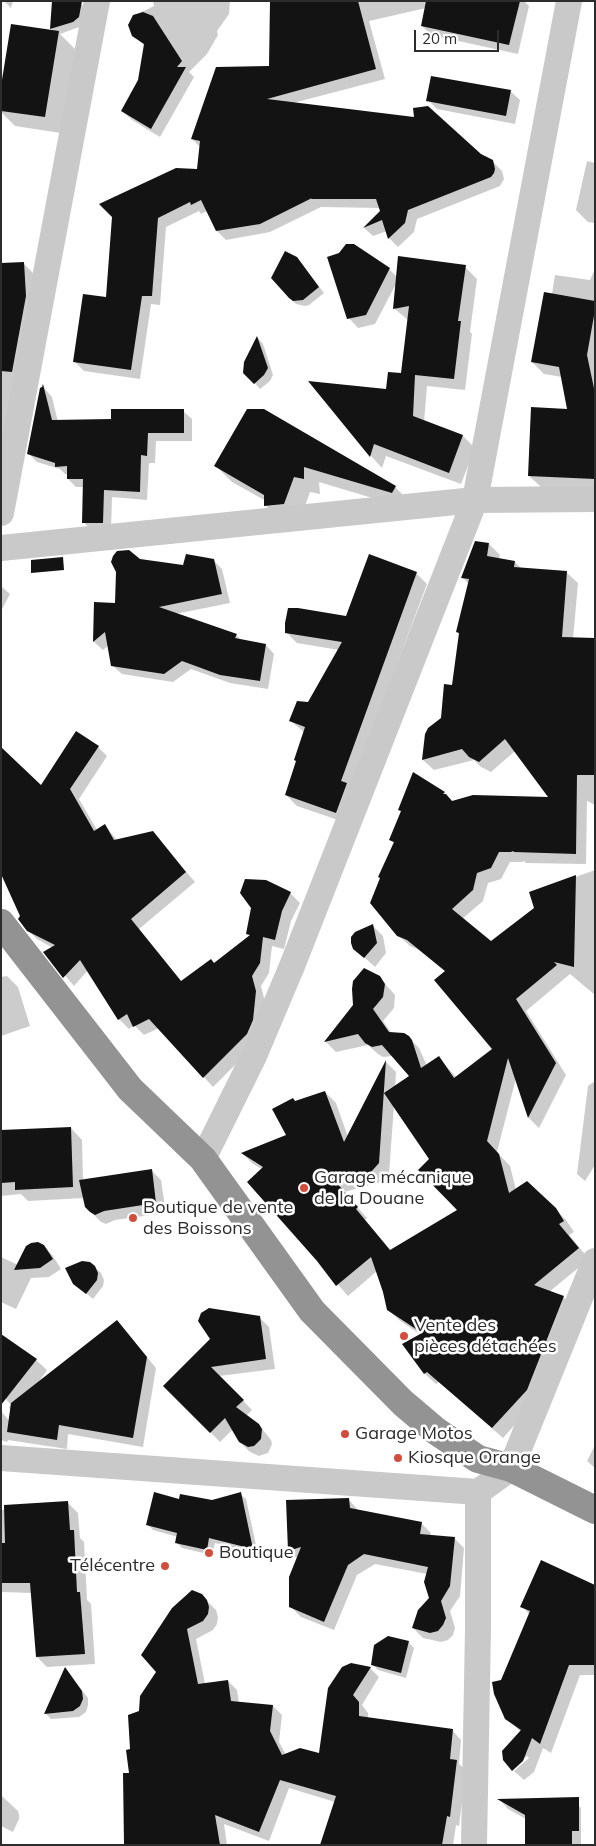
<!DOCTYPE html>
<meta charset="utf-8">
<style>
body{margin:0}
#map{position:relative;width:596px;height:1846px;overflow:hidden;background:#fff;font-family:Mulish,sans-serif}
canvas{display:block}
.frame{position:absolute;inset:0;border:2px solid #2c2c2c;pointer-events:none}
.scale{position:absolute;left:414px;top:30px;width:85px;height:22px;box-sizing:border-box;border:2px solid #2c2c2c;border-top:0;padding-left:6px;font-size:15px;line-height:18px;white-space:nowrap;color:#2c2c2c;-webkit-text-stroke:4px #fff;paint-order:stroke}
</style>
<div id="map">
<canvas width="596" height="1846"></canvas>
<div class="frame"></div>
<div class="scale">20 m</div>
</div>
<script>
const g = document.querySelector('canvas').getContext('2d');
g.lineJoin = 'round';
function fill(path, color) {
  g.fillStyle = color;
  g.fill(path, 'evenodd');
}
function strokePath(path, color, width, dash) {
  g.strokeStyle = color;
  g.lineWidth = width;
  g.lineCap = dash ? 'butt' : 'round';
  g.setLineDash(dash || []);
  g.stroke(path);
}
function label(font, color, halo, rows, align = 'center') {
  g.font = font + ' Mulish,sans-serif';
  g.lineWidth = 5;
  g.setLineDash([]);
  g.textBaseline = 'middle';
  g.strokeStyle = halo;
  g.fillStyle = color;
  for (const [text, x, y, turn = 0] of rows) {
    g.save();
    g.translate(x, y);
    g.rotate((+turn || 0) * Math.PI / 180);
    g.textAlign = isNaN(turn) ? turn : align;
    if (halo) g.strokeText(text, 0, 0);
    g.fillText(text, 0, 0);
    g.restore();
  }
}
const shadow = new Path2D(`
 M 4,1 L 13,1 L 11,8 Z
 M 78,1 L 85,8 L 79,27 L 60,34 L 75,49 L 61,133 L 15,126 L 1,112 L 1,94 L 54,31 L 51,29 L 53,4 Z
 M 153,1 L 230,1 L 229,14 L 217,31 L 218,35 L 207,54 L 189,72 L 194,77 L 160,137 L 132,120 L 122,111 L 140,81 L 145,46 L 133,35 L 134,16 L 154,6 Z
 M 271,1 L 524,1 L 529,6 L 518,54 L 431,35 L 422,26 L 426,8 L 369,21 L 385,79 L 293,103 L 480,155 L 492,161 L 502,171 L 504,179 L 500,186 L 417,219 L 414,232 L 398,247 L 389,238 L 387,231 L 373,236 L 364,228 L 381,211 L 380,208 L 321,207 L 270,232 L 226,240 L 217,231 L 207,211 L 201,214 L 199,211 L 166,227 L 160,305 L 151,304 L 140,379 L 84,371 L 75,362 L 107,298 L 114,217 L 198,170 L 200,147 L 192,139 L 270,68 Z
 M 510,91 L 520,100 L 515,124 L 437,109 L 428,100 Z
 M 587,161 L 595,163 L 595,223 L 588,222 L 576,210 Z
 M 23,263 L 36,276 L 1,500 L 1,265 Z
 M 302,264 L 324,293 L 309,305 L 305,306 L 296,304 L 290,298 Z
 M 465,267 L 477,279 L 470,332 L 472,334 L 465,390 L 427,386 L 424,422 L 463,436 L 475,448 L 461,484 L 386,456 L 382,468 L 371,456 L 311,383 L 387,390 L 402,374 L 408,320 L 395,309 L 397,282 L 375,324 L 358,328 L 349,318 L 389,269 L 397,277 Z
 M 595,269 L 595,490 L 541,487 L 529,476 L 569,410 L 562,377 L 544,374 L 532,362 L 552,294 L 555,275 L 590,280 Z
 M 258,338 L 263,344 L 273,375 L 270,381 L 260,389 L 245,372 Z
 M 44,388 L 52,397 L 58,422 L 113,421 L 183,411 L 192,419 L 192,441 L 156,441 L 155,463 L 149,463 L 147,500 L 112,497 L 111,530 L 92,530 L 83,522 L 84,487 L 76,487 L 68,479 L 68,474 L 65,474 L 60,469 L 37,462 L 29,454 Z
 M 248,411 L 395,487 L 411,503 L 409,509 L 319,482 L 320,494 L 310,492 L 300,520 L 282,522 L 266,506 L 266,501 L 232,482 L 216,466 Z
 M 489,544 L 500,555 L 499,559 L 515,562 L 521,568 L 567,573 L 578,583 L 573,639 L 595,640 L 595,805 L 587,801 L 586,864 L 526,863 L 524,861 L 522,862 L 510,862 L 501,879 L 488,883 L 483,901 L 462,919 L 491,943 L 536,908 L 531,893 L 595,870 L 595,995 L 570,974 L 526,1011 L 566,1075 L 539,1128 L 529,1118 L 516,1078 L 497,1152 L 510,1166 L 516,1190 L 527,1182 L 566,1220 L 574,1232 L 569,1235 L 589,1259 L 549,1292 L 564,1298 L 574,1308 L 537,1400 L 503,1438 L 439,1382 L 436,1384 L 425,1374 L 404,1344 L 421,1335 L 399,1320 L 388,1309 L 377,1271 L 348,1296 L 248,1182 L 262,1169 L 253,1164 L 243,1154 L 287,1136 L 296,1102 L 325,1092 L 336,1103 L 348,1137 L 386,1062 L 396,1072 L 395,1088 L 411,1077 L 393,1056 L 383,1057 L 378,1054 L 368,1045 L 336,1052 L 325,1041 L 379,977 L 395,995 L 394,1008 L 383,1021 L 392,1034 L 408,1037 L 419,1048 L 427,1066 L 439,1058 L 456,1077 L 494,1050 L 446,972 L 419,950 L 410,946 L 398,935 L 395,844 L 390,839 L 444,793 L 453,802 L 551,798 L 515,751 L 491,772 L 481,767 L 474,760 L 434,770 L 423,760 L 442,719 L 453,686 L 460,635 L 457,632 L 469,584 L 462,577 ZM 394,1105 L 431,1159 L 459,1210 L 391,1251 L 365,1220 L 367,1218 L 344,1192 L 382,1182 L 389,1174 Z
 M 139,560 L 184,566 L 213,560 L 222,569 L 230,603 L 175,614 L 236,635 L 242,641 L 266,645 L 274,654 L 268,689 L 230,683 L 191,669 L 173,682 L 122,674 L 113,666 L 109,645 L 103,650 L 94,642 L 95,604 L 116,604 Z
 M 416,573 L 427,584 L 394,672 L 347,823 L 297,806 L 286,795 L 305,733 L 291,721 L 309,703 L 339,650 L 297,643 L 286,632 L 346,617 Z
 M 1,586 L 10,594 L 1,611 Z
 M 98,747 L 107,756 L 79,799 L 97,830 L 105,826 L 117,840 L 153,833 L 195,882 L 139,929 L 182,982 L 214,964 L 250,936 L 248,933 L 290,893 L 300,903 L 291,921 L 284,949 L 272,946 L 269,973 L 261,986 L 265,1002 L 256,1044 L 213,1087 L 159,1028 L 144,1035 L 134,1025 L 129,1029 L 119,1019 L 88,970 L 74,986 L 45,952 L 53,948 L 37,939 L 27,929 L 41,787 Z
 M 373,926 L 383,936 L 386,953 L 375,967 L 354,948 Z
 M 7,976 L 18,987 L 30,1026 L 1,1036 L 1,977 Z
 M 595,1081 L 595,1165 L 585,1181 L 577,1174 L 588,1086 Z
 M 71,1128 L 82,1140 L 83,1180 L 151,1170 L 161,1180 L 166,1213 L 115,1220 L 106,1224 L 101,1222 L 86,1207 L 84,1198 L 28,1201 L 21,1194 L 1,1196 L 1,1134 Z
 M 44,1246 L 53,1256 L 61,1269 L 49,1277 L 31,1278 L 16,1309 L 1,1302 L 1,1257 L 18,1265 Z
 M 94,1267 L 101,1273 L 104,1280 L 103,1286 L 93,1299 L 74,1283 Z
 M 259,1317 L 269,1327 L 275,1369 L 219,1376 L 252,1410 L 246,1416 L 259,1425 L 271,1440 L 272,1444 L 268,1453 L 259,1456 L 250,1452 L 240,1442 L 233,1429 L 220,1442 L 165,1386 Z
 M 117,1321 L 156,1368 L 143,1447 L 68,1434 L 67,1449 L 8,1440 L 7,1442 L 1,1440 L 1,1411 L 17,1430 L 9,1407 L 11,1405 L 6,1399 L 1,1387 L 36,1360 L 47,1370 L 38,1383 Z
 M 595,1445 L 595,1468 L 587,1461 Z
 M 240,1494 L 246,1499 L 258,1554 L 215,1543 L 212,1555 L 182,1548 L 177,1543 L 178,1537 L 153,1530 L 147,1524 L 212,1501 Z
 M 349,1500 L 359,1511 L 421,1523 L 431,1533 L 430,1536 L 454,1538 L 464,1548 L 460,1596 L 450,1611 L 455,1628 L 453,1635 L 448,1640 L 441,1642 L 423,1638 L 413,1628 L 431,1598 L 427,1574 L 375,1564 L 357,1575 L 334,1630 L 301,1617 L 291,1607 L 298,1559 L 289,1550 Z
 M 68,1503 L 78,1513 L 80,1538 L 84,1542 L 87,1600 L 91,1604 L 95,1664 L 47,1667 L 37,1657 L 32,1593 L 1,1592 L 1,1510 Z
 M 595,1586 L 595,1675 L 580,1675 L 551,1753 L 543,1748 L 534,1772 L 524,1780 L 514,1771 L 529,1758 L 527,1756 L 513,1768 L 513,1770 L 505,1760 L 521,1732 L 506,1718 L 501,1681 L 530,1615 L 522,1606 Z
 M 201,1595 L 216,1610 L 218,1617 L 217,1624 L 213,1630 L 196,1639 L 205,1684 L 228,1681 L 237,1690 L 239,1703 L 273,1706 L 282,1715 L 279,1742 L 286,1755 L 320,1754 L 330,1689 L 370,1668 L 379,1677 L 362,1705 L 368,1713 L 368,1718 L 452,1730 L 461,1740 L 459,1764 L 466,1770 L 459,1826 L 456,1825 L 453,1845 L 326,1845 L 335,1802 L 289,1788 L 269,1841 L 224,1824 L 227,1845 L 126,1845 L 131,1751 L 140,1712 L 157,1672 Z
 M 408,1642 L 414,1648 L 406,1678 L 378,1670 L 372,1664 Z
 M 65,1669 L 88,1698 L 88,1705 L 86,1712 L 79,1717 L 51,1719 L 46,1714 Z
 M 1,1795 L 18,1811 L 19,1815 L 19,1819 L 13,1832 L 1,1826 Z
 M 571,1798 L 581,1808 L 581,1845 L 526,1845 L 526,1819 L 508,1809 L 500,1800 Z`);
const building = new Path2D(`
 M 52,1 L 82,1 L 79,17 L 73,22 L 50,29 Z
 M 270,1 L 358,1 L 376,69 L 267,99 L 414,117 L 413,108 L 428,106 L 481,154 L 493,160 L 495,169 L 494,173 L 491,177 L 408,210 L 405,223 L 388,239 L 382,220 L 363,228 L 380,211 L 376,199 L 311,199 L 312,198 L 260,224 L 216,231 L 201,200 L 191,205 L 190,202 L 158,218 L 152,296 L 142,296 L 131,370 L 73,362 L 83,294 L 106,297 L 112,217 L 99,204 L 176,168 L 197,169 L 200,141 L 191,139 L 216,67 L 269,66 Z
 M 426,1 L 520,1 L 509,45 L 421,26 Z
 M 143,12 L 153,16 L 182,61 L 177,67 L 186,67 L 151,129 L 121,111 L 138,80 L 144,44 L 132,36 L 128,25 L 133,15 Z
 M 11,24 L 59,31 L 45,117 L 1,111 L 1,86 Z
 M 431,76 L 511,90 L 506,116 L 426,101 Z
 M 346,244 L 354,244 L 390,268 L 366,315 L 347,319 L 327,257 L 339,253 Z
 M 285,251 L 297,257 L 319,287 L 303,300 L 293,301 L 289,298 L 271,278 Z
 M 398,256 L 466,265 L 458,321 L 461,321 L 454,379 L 415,375 L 413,416 L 463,435 L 449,473 L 374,444 L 370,457 L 308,381 L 386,389 L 388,372 L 401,373 L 409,306 L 393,309 Z
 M 24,262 L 26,296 L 12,372 L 1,371 L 1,263 Z
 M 544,292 L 595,301 L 595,310 L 587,355 L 595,393 L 595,479 L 528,476 L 531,407 L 567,409 L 559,367 L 531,362 Z
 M 257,336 L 268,368 L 264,375 L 254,384 L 243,373 L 244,362 Z
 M 43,384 L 52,420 L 111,419 L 111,409 L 184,409 L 184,433 L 148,433 L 147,456 L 141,455 L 140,492 L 104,490 L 103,523 L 82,523 L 83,479 L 67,479 L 67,466 L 55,467 L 55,463 L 27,454 L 40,388 L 42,387 Z
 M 247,409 L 264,409 L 396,486 L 392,493 L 304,467 L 304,479 L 294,477 L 284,504 L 264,506 L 264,495 L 214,466 Z
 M 475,541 L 489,543 L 487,556 L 515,561 L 514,567 L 567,571 L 562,637 L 595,638 L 595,775 L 577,775 L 576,854 L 514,852 L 513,851 L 511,852 L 499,852 L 491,868 L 477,873 L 473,890 L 452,909 L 491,941 L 534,908 L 529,892 L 576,875 L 574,967 L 554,962 L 557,965 L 516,999 L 556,1063 L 528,1118 L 508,1058 L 487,1141 L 499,1154 L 509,1193 L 527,1181 L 556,1208 L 564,1221 L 559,1224 L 579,1248 L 534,1285 L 564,1296 L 527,1390 L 492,1428 L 427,1372 L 424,1374 L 402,1344 L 422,1333 L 387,1310 L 383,1292 L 371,1257 L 336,1286 L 317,1261 L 247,1182 L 263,1167 L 241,1153 L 286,1135 L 272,1109 L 293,1098 L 295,1101 L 325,1091 L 344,1142 L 386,1060 L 379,1163 L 371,1172 L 335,1181 L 358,1207 L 356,1209 L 390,1250 L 457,1210 L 418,1170 L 429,1159 L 384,1093 L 409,1076 L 382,1045 L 372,1047 L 365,1043 L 358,1034 L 324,1042 L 353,1005 L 352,989 L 353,981 L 364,968 L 380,976 L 385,984 L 383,997 L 373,1009 L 389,1032 L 404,1033 L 409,1036 L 412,1040 L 421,1068 L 439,1056 L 454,1078 L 492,1049 L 434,980 L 445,971 L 407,940 L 397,936 L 370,903 L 380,878 L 378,877 L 394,842 L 389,840 L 401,811 L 398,810 L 413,772 L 445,792 L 443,794 L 446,794 L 452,801 L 473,795 L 548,797 L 505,739 L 479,762 L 469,757 L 462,749 L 422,760 L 425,734 L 428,728 L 441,718 L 444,684 L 452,685 L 459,633 L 456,632 L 469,579 L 461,578 Z
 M 129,550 L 140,559 L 183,565 L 186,554 L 214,559 L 222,594 L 159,607 L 237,634 L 235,638 L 266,644 L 260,681 L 220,675 L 182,661 L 164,674 L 111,666 L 105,632 L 93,642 L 94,602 L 115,603 L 116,572 L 111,562 L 113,556 L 117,551 Z
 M 369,554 L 417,572 L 341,781 L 347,783 L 336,813 L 285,795 L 296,761 L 294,760 L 305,727 L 289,721 L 297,701 L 308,702 L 342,642 L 285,633 L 285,623 L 288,608 L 298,608 L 346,616 Z
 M 63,557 L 64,570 L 31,573 L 31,560 Z
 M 76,731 L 99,746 L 70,789 L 94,831 L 105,824 L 114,840 L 153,831 L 186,872 L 131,919 L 181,981 L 211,959 L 214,963 L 250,935 L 246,934 L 251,908 L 240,893 L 245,879 L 266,880 L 291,892 L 282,911 L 275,940 L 263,937 L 260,963 L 252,976 L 256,991 L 253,1020 L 247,1034 L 203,1078 L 149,1019 L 133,1027 L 127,1014 L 118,1020 L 80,960 L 63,978 L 43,952 L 55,945 L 27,931 L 18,919 L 20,916 L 1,874 L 1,747 L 41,785 Z
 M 373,924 L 377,943 L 364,958 L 353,949 L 351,943 L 351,937 L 355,932 Z
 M 71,1127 L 73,1187 L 15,1190 L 15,1182 L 1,1183 L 1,1130 Z
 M 152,1169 L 156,1203 L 104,1211 L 95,1215 L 90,1212 L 85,1207 L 79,1180 Z
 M 38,1242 L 44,1245 L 53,1259 L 40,1268 L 14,1270 L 26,1246 L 31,1243 Z
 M 82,1261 L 90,1262 L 95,1266 L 98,1273 L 97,1280 L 86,1294 L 73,1284 L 65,1268 Z
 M 209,1308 L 260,1316 L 266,1359 L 211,1367 L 244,1400 L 236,1407 L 259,1424 L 262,1429 L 261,1439 L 254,1446 L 248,1447 L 239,1442 L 225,1418 L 210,1433 L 163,1386 L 210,1339 L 198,1321 L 201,1313 Z
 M 117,1320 L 147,1357 L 133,1438 L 59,1425 L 57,1440 L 7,1432 L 11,1403 Z
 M 1,1334 L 37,1359 L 1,1405 Z
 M 154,1492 L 179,1499 L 180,1494 L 212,1500 L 241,1492 L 253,1549 L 209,1538 L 207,1550 L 175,1543 L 177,1533 L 146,1525 Z
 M 349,1498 L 350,1508 L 422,1522 L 420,1534 L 455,1537 L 450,1586 L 441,1601 L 446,1618 L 443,1625 L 438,1631 L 430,1633 L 412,1628 L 418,1610 L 429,1598 L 424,1582 L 428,1567 L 364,1554 L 348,1565 L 324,1622 L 289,1607 L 289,1577 L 301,1547 L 288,1551 L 286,1500 Z
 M 68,1501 L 70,1530 L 74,1530 L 77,1592 L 80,1592 L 85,1654 L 36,1657 L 30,1583 L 1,1583 L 1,1543 L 5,1543 L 4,1505 Z
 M 541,1560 L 595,1585 L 595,1665 L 569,1665 L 540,1744 L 532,1738 L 523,1761 L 512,1771 L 503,1760 L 502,1751 L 521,1730 L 505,1719 L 494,1694 L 492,1682 L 501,1680 L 530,1611 L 520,1607 Z
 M 192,1590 L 202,1594 L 207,1600 L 209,1607 L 208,1614 L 203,1621 L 187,1629 L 198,1684 L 228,1680 L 231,1701 L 273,1705 L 270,1731 L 282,1755 L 300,1748 L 319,1753 L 328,1688 L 342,1667 L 351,1663 L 371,1667 L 353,1695 L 359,1702 L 359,1716 L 453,1729 L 450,1759 L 457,1760 L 450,1817 L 447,1816 L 442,1845 L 320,1845 L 336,1796 L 280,1780 L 259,1832 L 215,1815 L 220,1845 L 124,1845 L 123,1773 L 129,1773 L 126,1750 L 130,1749 L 128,1715 L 139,1711 L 140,1696 L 156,1672 L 141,1655 L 172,1608 Z
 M 388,1636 L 409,1641 L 401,1673 L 371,1665 L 374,1645 Z
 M 65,1667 L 82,1691 L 83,1699 L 80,1706 L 73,1711 L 44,1714 Z
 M 579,1797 L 579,1831 L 572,1831 L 572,1845 L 525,1845 L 525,1815 L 497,1799 Z`);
const street = new Path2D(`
 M 1,513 L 97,1
 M 1,548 L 475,500 L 595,499
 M 203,1159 L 254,1056 L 292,966 L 475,500 L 569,1
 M 1,1458 L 478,1492
 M 474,1845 L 478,1628 L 478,1492 L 511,1468 L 595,1261`);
const highway = new Path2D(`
 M 1,923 L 130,1089 L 203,1159 L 312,1311 L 403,1403 L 436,1431 L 478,1459 L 511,1468 L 595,1510`);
const markers = [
 [304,1188,5,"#d34d3e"],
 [133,1218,5,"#d34d3e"],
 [404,1336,5,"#d34d3e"],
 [345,1434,5,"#d34d3e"],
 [398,1458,5,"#d34d3e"],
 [209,1553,5,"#d34d3e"],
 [165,1566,5,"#d34d3e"]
];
const poiNames = [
 ["Garage mécanique",314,1178],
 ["de la Douane",314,1199],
 ["Boutique de vente",143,1208],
 ["des Boissons",143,1229],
 ["Vente des",414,1326],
 ["pièces détachées",414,1347],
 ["Garage Motos",355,1434],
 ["Kiosque Orange",408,1458],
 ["Boutique",219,1553],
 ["Télécentre",155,1566,"right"]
];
fill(shadow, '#0003');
fill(building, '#131313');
strokePath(street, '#c9c9c9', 26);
strokePath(highway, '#939393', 28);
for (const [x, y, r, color] of markers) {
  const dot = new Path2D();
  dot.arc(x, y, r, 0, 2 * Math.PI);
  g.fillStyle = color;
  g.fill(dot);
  strokePath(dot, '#fff', 2);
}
label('18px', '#2c2c2c', '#fff', poiNames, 'left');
</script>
